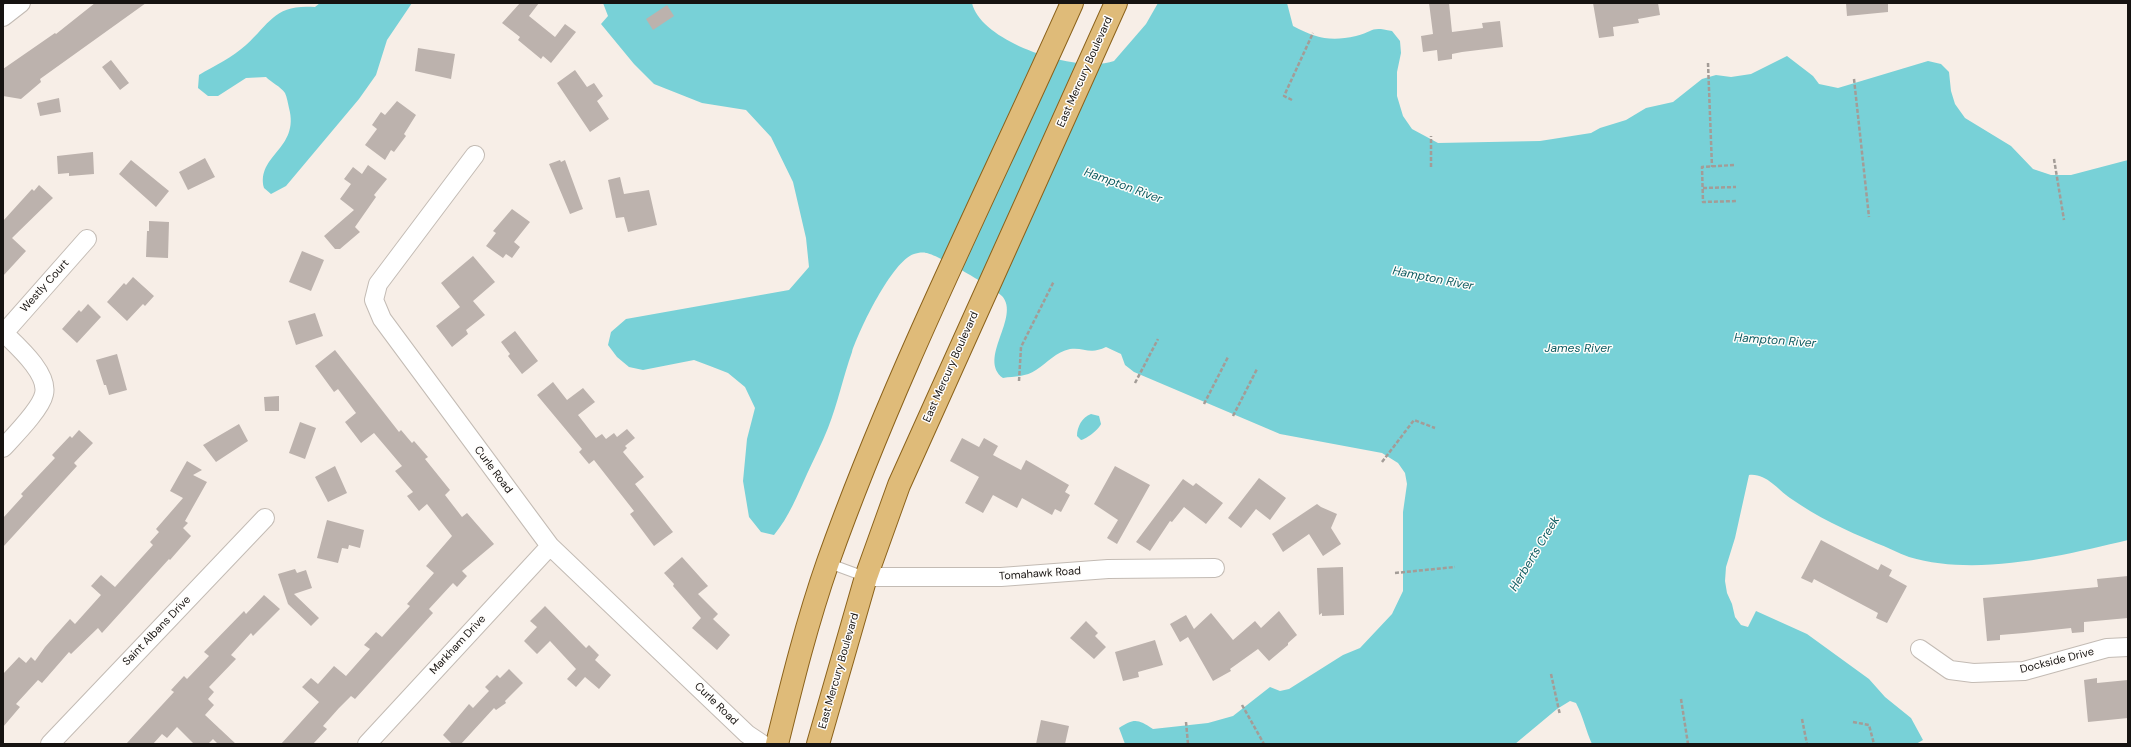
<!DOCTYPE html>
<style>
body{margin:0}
#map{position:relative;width:2131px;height:747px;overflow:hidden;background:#f7eee7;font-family:"DM Sans",sans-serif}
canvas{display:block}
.frame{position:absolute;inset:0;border:4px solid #161311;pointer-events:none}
</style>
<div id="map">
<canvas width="2131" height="747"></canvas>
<div class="frame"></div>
</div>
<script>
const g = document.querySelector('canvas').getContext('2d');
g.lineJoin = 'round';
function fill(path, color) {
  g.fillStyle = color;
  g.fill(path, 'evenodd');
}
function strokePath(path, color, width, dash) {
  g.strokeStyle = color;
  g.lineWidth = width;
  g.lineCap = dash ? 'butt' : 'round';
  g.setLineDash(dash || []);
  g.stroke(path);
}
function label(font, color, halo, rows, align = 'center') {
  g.font = font + ' "DM Sans",sans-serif';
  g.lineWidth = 3;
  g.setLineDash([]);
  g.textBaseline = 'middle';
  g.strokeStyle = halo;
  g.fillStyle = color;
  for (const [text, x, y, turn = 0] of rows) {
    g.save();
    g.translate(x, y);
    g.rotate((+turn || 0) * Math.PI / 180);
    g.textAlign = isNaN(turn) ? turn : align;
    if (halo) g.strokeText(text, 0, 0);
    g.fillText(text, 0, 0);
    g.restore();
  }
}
const water = new Path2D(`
 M 320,3 L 412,3 L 387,40 L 376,75 L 359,99 L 286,186 L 271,194 L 264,188 C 256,155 300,149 289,108 C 288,104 287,97 285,93 C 281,87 271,82 266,77 L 246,78 L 218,96 L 208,96 L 198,88 L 199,75 C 214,66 233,57 246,45 C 271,22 275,4 315,7 Z
 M 603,3 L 972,3 C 981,43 1079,74 1114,61 L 1146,24 L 1158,3 L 1287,3 L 1293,26 C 1316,38 1330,42 1356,36 C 1375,31 1370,26 1392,31 L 1400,41 L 1401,53 L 1397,72 L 1397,96 L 1403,116 L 1412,129 L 1438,143 L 1540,141 L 1591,133 L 1600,128 L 1626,120 L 1646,108 L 1673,102 L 1702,79 L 1716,75 L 1731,77 L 1751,74 L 1787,56 L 1813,76 L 1819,84 L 1838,88 L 1928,61 L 1941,64 L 1949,72 L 1951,91 L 1955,104 L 1965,118 L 2011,146 L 2033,169 L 2051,175 L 2071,175 L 2128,160 L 2128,540 C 2061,556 1977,577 1909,557 C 1898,553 1887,547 1876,543 C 1845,530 1817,517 1790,498 C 1777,489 1766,473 1749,475 L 1735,538 L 1726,567 L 1725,581 L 1727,593 L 1732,604 L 1735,617 L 1741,625 L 1748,627 L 1756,611 L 1807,634 L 1869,679 L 1885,697 L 1911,718 L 1923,740 L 1916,744 L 1592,744 C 1586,731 1583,716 1576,703 L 1570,701 L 1557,709 L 1515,744 L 1125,744 L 1119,728 C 1134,718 1138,719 1153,729 L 1208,723 L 1233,716 L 1270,687 L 1280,691 L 1289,689 L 1343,655 L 1360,648 L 1392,614 L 1403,591 L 1403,512 L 1407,484 L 1405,473 L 1398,463 L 1382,453 L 1280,434 L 1134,372 L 1125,365 L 1121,354 L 1106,347 C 1090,355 1084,347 1070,349 C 1056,352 1047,363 1036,370 C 1026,377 1015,376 1003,378 C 977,359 1021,317 1002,296 C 995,289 935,253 926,253 C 923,252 917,253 914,254 C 892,261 859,330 852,352 C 843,377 838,403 828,428 C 822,443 814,459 807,474 C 797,496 789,517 774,535 L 761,532 L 749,517 L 743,481 L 747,439 L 755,408 L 745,387 L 728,373 L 710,366 L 694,360 L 643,370 L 629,367 L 617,357 L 608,345 L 611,332 L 626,319 L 789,290 L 809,267 L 806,238 L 793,182 L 771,137 L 746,110 L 702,103 L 654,84 L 634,64 L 601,24 L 608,16 Z
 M 1091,414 L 1099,416 L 1101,424 C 1099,429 1087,439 1081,440 L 1077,436 C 1077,427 1082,417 1091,414 Z`);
const building = new Path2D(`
 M 95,3 L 146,3 L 40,79 L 41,82 L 21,99 L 3,96 L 3,69 L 55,33 L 56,34 Z
 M 520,3 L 539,3 L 529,16 L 555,37 L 565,24 L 576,32 L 551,63 L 543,56 L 541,59 L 518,40 L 520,37 L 502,23 Z
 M 1429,3 L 1449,3 L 1452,32 L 1483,28 L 1482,23 L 1500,21 L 1503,47 L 1462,52 L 1452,54 L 1452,59 L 1438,61 L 1437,50 L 1423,52 L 1421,36 L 1433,34 Z
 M 1593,3 L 1658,3 L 1660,15 L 1638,19 L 1639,23 L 1613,27 L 1614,36 L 1599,38 Z
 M 1846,3 L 1888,3 L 1888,12 L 1847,16 Z
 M 667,5 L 674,16 L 653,30 L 646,19 Z
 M 418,48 L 455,54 L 451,79 L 415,71 Z
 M 111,60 L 129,83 L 120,90 L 102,67 Z
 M 575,70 L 587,87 L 594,83 L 603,96 L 597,101 L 609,119 L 590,132 L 557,83 Z
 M 59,98 L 61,112 L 40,116 L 37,103 Z
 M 397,101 L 416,115 L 404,134 L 406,136 L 394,152 L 391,150 L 385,160 L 365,145 L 377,129 L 372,125 L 381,112 L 385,115 Z
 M 93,152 L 94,174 L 69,176 L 69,173 L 58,174 L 57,156 Z
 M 205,158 L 215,177 L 188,190 L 179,172 Z
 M 131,160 L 169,191 L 156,207 L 119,174 Z
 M 560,160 L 561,162 L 565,160 L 583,209 L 570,214 L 549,164 Z
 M 368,165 L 387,179 L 374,195 L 376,197 L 355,227 L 360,232 L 340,249 L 335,249 L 324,236 L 354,210 L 340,199 L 351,184 L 344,179 L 353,167 L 362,174 Z
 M 620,177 L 624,194 L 649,190 L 657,225 L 628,232 L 624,217 L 616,218 L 608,180 Z
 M 39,185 L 53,198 L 12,238 L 26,251 L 3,276 L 3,221 L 32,189 L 34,191 Z
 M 512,209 L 530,222 L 514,242 L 520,247 L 512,258 L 506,254 L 503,258 L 486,246 L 496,233 L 493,231 Z
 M 149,221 L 169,222 L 168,258 L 146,257 L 147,231 L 149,231 Z
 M 302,251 L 324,260 L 311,291 L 289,282 Z
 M 473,256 L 495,282 L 473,301 L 485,315 L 466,330 L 468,334 L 452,347 L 436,326 L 460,307 L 441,283 Z
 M 133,277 L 154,296 L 145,306 L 143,304 L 127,321 L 107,302 L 124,283 L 126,285 Z
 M 88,304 L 101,317 L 77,343 L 62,329 L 79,310 L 81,312 Z
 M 315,313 L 323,336 L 296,345 L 288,321 Z
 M 515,331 L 538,361 L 522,374 L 508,356 L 510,354 L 501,342 Z
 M 335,350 L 399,432 L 401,430 L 412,443 L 414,441 L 428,457 L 425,459 L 450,490 L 445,495 L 462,517 L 467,513 L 494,544 L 462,571 L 467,576 L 457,587 L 453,583 L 429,609 L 433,613 L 355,699 L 351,696 L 339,708 L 323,726 L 327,729 L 313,744 L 281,744 L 319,702 L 302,687 L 311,678 L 318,684 L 334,666 L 346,676 L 370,649 L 364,645 L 376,632 L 382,637 L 410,606 L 407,604 L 434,573 L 426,566 L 452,536 L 427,504 L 419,511 L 407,496 L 413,492 L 395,471 L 402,466 L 374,433 L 361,443 L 345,422 L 356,413 L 338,389 L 334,392 L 315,366 Z
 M 117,354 L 127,390 L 109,395 L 106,385 L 104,385 L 96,360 Z
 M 553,382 L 567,400 L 583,388 L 595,402 L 578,415 L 596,438 L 602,434 L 606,439 L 614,433 L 617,437 L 627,429 L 635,438 L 625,446 L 627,448 L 623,452 L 644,477 L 635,484 L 673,532 L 654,546 L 630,514 L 634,511 L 594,460 L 589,464 L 579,452 L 582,449 L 537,395 Z
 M 279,396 L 279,411 L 265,411 L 264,397 Z
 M 300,422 L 316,428 L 305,459 L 289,453 Z
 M 239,424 L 248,441 L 216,462 L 203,445 Z
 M 79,430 L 93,443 L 74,463 L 77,466 L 3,547 L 3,518 L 23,496 L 21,494 L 55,458 L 52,455 L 70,436 L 72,438 Z
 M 962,438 L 979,447 L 984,438 L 998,446 L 993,455 L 1021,470 L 1026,460 L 1069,485 L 1065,492 L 1070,495 L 1061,512 L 1055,509 L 1052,515 L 1022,498 L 1017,508 L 993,495 L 983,513 L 965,503 L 979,477 L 950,461 Z
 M 187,461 L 202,470 L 193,475 L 207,482 L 185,521 L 188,523 L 183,528 L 191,536 L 170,560 L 169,559 L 102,633 L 98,628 L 71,654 L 69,652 L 42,683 L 38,680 L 16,704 L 20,707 L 3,727 L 3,674 L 19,657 L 26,663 L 31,657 L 35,661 L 45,647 L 70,619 L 75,624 L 101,595 L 91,586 L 101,575 L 115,587 L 153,545 L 150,542 L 159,532 L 156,529 L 183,498 L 170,491 Z
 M 335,466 L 347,493 L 328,502 L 315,477 Z
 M 1115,466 L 1150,485 L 1117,544 L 1107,538 L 1118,520 L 1094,504 Z
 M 1259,478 L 1286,498 L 1270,520 L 1256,509 L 1241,528 L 1228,518 Z
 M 1183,479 L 1193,486 L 1196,483 L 1223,503 L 1206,524 L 1184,507 L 1172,522 L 1170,521 L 1150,551 L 1136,542 Z
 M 1317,504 L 1321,507 L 1337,514 L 1331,528 L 1341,544 L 1323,556 L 1309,534 L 1283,552 L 1272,534 Z
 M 327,520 L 364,530 L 360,548 L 349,545 L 348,549 L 342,548 L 338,563 L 317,558 Z
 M 1821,540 L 1878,570 L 1881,564 L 1892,570 L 1889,576 L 1907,586 L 1887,623 L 1876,618 L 1878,613 L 1814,579 L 1812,583 L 1801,578 Z
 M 682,557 L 708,586 L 698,594 L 718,614 L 713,619 L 730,635 L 717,650 L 692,628 L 701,618 L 673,586 L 674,584 L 664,573 Z
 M 1343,567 L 1344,615 L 1322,616 L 1322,613 L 1319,615 L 1317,568 Z
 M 295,569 L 297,573 L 306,570 L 312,588 L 294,594 L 319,618 L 311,626 L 288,604 L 278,574 Z
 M 2128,576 L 2128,618 L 2084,622 L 2084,632 L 2072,633 L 2071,628 L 2024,633 L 2000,635 L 2000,640 L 1987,641 L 1983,598 L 2098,587 L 2097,579 Z
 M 264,595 L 280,609 L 253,636 L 251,633 L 231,655 L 236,659 L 209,687 L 214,692 L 208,699 L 214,705 L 205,715 L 236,744 L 218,744 L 213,739 L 208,744 L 194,744 L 177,727 L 167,738 L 162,734 L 153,744 L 126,744 L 174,692 L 171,690 L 184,676 L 187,679 L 209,656 L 204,652 L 244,611 L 246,614 Z
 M 545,606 L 586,648 L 589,645 L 599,655 L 595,660 L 611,675 L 599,689 L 585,677 L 576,687 L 567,679 L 576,669 L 550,641 L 537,654 L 524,641 L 537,627 L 530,621 Z
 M 1279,611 L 1297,635 L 1288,643 L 1288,645 L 1269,661 L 1258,649 L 1230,669 L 1231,671 L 1213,681 L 1188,637 L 1180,642 L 1170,624 L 1186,615 L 1194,629 L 1211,613 L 1233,640 L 1255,621 L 1261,628 Z
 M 1086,621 L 1098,633 L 1095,636 L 1106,647 L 1094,659 L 1070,638 Z
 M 1155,640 L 1163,665 L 1138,672 L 1139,677 L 1123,681 L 1115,652 Z
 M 509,669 L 523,683 L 505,701 L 506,703 L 496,710 L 494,708 L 461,744 L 452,744 L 443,735 L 469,704 L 473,708 L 489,691 L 485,687 L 497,675 L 500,678 Z
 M 2097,678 L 2097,683 L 2128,680 L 2128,718 L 2088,722 L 2084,680 Z
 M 1041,720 L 1069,726 L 1065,744 L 1036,744 Z`);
const path = new Path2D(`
 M 1708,63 L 1712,167
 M 1854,79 L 1869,217
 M 1292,100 L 1284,96 L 1313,33
 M 2054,159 L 2064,220
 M 1734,165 L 1702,167 L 1703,202 L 1737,201
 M 1431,167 L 1431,136
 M 1703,188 L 1736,187
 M 1019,381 L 1021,347 L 1054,281
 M 1135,383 L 1158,339
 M 1204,404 L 1228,357
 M 1233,416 L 1257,369
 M 1382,462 L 1414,420 L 1435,428
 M 1395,573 L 1455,567
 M 1551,674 L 1560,715
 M 1681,699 L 1688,744
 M 1242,705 L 1264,744
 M 1802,719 L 1807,744
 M 1186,722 L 1188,744
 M 1853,722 L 1869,725 L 1874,744`);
const service = new Path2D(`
 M 828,563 L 866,577`);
const minor = new Path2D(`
 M 3,17 L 21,3
 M 475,155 L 378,284 L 374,300 L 382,319 L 550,546 L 747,734 L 762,744
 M 3,332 C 16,345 49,373 44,394 C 41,409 14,436 3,448
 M 4,333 L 87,239
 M 866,577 L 1001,577 L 1108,569 L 1215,568
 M 1920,649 L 1950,670 L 1973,673 L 2024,671 L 2107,648 L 2128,647
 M 50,744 L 265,518
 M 367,744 L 550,546`);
const primary = new Path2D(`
 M 777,744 C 792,683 807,622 828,562 C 896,371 989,189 1072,3
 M 818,744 L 866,577 L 899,485 L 1116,3`);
const streetNames = [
 ["East Mercury Boulevard",1085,72,-66],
 ["Westly Court",45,286,-48],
 ["East Mercury Boulevard",951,367,-66],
 ["Curle Road",493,470,53],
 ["Tomahawk Road",1040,574,-4],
 ["Saint Albans Drive",157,631,-46],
 ["Markham Drive",458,645,-47],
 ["Dockside Drive",2057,661,-14],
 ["East Mercury Boulevard",839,671,-74],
 ["Curle Road",716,704,44]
];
const waterNames = [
 ["Hampton River",1123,186,20],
 ["Hampton River",1433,279,11],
 ["Hampton River",1775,341,4],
 ["James River",1578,349],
 ["Herberts Creek",1535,554,-59]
];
fill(water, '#78d1d7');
fill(building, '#bcb2ad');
strokePath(service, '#c3bbb4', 11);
strokePath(minor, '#c3bbb4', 20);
strokePath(primary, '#8b621b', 24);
strokePath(path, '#a39c97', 2.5, [4, 2]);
strokePath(service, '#fff', 9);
strokePath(minor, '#fff', 18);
strokePath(primary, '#dfbb79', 22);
label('11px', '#161311', '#fffdfb', streetNames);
label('italic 12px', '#0e5c61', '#fffdfb', waterNames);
</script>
